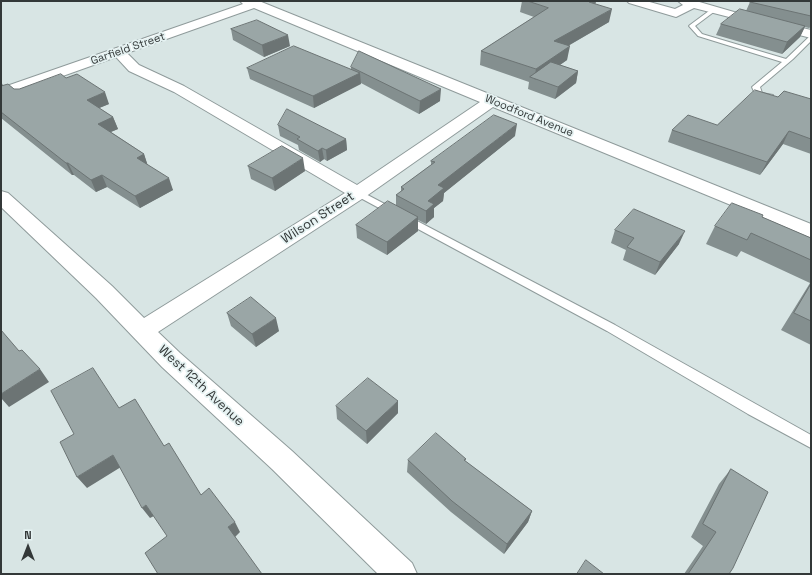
<!DOCTYPE html>
<style>
body{margin:0}
#map{position:relative;width:812px;height:575px;overflow:hidden;background:#d8e5e4;font-family:"Space Grotesk",sans-serif}
canvas{display:block}
.frame{position:absolute;inset:0;border:2px solid #333838;pointer-events:none}
.north{position:absolute;left:8px;top:527px;width:40px;height:40px;-webkit-text-stroke:3px #e5f2f2;paint-order:stroke;rotate:0deg;font-size:11px;font-weight:700;line-height:16px;text-align:center;color:#333838}
.north::after{content:'';display:block;margin:auto;width:14px;height:18px;background:#333838;clip-path:polygon(50% 0,100% 100%,50% 72%,0 100%)}
</style>
<div id="map">
<canvas width="812" height="575"></canvas>
<div class="frame"></div>
<div class="north">N</div>
</div>
<script>
const g = document.querySelector('canvas').getContext('2d');
g.lineJoin = 'round';
function strokePath(path, color, width, dash) {
  g.strokeStyle = color;
  g.lineWidth = width;
  g.lineCap = dash ? 'butt' : 'round';
  g.setLineDash(dash || []);
  g.stroke(path);
}
function fill(path, color) {
  g.fillStyle = color;
  g.fill(path, 'evenodd');
}
function label(font, color, halo, rows, align = 'center') {
  g.font = font + ' "Space Grotesk",sans-serif';
  g.lineWidth = 3.5;
  g.setLineDash([]);
  g.textBaseline = 'middle';
  g.strokeStyle = halo;
  g.fillStyle = color;
  for (const [text, x, y, turn = 0] of rows) {
    g.save();
    g.translate(x, y);
    g.rotate((+turn || 0) * Math.PI / 180);
    g.textAlign = isNaN(turn) ? turn : align;
    if (halo) g.strokeText(text, 0, 0);
    g.fillText(text, 0, 0);
    g.restore();
  }
}
const service = new Path2D(`
 M 713,8 L 715,9 L 715,11 L 695,26 L 702,34 L 786,59 L 811,35 L 811,41 L 793,59 L 760,87 L 762,93 L 773,95 L 773,99 L 756,96 L 752,87 L 782,62 L 698,36 L 689,26 L 690,25 Z
 M 358,190 L 615,325 L 811,435 L 811,448 L 748,414 L 607,331 L 355,195 L 353,193 L 355,191 Z`);
const minor = new Path2D(`
 M 240,1 L 259,1 L 811,224 L 811,238 L 493,107 L 365,197 L 158,332 L 180,353 L 292,451 L 412,563 L 417,574 L 378,574 L 272,469 L 162,367 L 96,298 L 1,207 L 1,191 L 8,193 L 112,286 L 144,318 L 345,193 L 174,92 L 129,71 L 116,57 L 1,98 L 1,88 L 243,4 ZM 254,8 L 480,102 L 357,185 L 184,86 L 139,65 L 127,53 Z
 M 627,1 L 646,1 L 675,9 L 683,5 L 678,1 L 696,1 L 734,12 L 811,30 L 811,38 L 694,8 L 676,17 L 629,3 Z`);
const wall = new Path2D(`
 M 522,1 L 596,1 L 595,4 L 609,22 L 568,46 L 567,60 L 560,65 L 578,71 L 576,83 L 555,99 L 528,89 L 529,82 L 480,65 L 481,51 L 534,17 L 520,12 Z
 M 811,1 L 811,27 L 809,28 L 805,27 L 800,37 L 782,54 L 716,35 L 721,24 L 746,11 L 750,2 Z
 M 231,29 L 290,46 L 264,57 L 233,40 Z
 M 351,67 L 440,101 L 419,114 L 361,83 L 314,108 L 250,79 L 247,68 L 351,69 Z
 M 66,78 L 109,104 L 99,108 L 113,117 L 118,129 L 111,132 L 144,154 L 147,164 L 173,190 L 140,208 L 107,187 L 96,192 L 74,175 L 72,175 L 1,118 L 1,82 L 3,85 L 14,89 L 19,89 Z
 M 778,97 L 811,99 L 811,154 L 783,144 L 760,175 L 668,142 L 672,130 L 717,125 Z
 M 278,125 L 346,139 L 347,150 L 327,161 L 324,159 L 320,162 L 299,150 L 298,145 L 280,136 Z
 M 515,136 L 444,193 L 443,201 L 434,208 L 434,217 L 426,224 L 418,220 L 418,231 L 387,255 L 357,238 L 356,225 L 396,206 L 396,195 L 401,192 L 401,187 L 431,165 L 431,161 Z
 M 248,166 L 305,171 L 275,191 L 251,179 Z
 M 762,217 L 811,238 L 811,345 L 781,330 L 810,283 L 741,251 L 737,257 L 706,244 L 715,226 Z
 M 615,230 L 679,244 L 655,275 L 623,260 L 626,250 L 611,243 Z
 M 227,313 L 279,331 L 256,347 L 231,326 Z
 M 336,406 L 398,413 L 367,444 L 337,419 Z
 M 466,459 L 465,461 L 532,511 L 528,522 L 504,554 L 451,512 L 407,472 L 408,460 Z
 M 731,469 L 729,574 L 684,574 L 703,546 L 691,537 L 719,484 Z`);
const shadedWall = new Path2D(`
 M 590,1 L 596,1 L 594,11 L 589,2 Z
 M 612,9 L 609,22 L 552,55 L 554,41 Z
 M 805,26 L 800,37 L 782,54 L 787,42 Z
 M 288,35 L 290,46 L 264,57 L 262,45 Z
 M 570,46 L 567,60 L 538,80 L 534,79 L 536,69 Z
 M 578,71 L 576,83 L 555,99 L 558,87 Z
 M 360,73 L 361,84 L 314,108 L 313,96 Z
 M 441,89 L 440,101 L 419,114 L 420,101 Z
 M 105,92 L 109,104 L 92,111 L 87,100 Z
 M 113,117 L 118,129 L 103,135 L 98,124 Z
 M 517,124 L 515,136 L 444,193 L 443,201 L 434,208 L 434,217 L 426,224 L 426,211 L 428,201 L 438,185 Z
 M 789,131 L 783,144 L 760,175 L 767,162 Z
 M 346,139 L 347,150 L 327,161 L 326,150 Z
 M 322,148 L 324,159 L 320,162 L 318,151 Z
 M 144,154 L 148,166 L 137,158 Z
 M 303,158 L 305,171 L 275,191 L 272,178 Z
 M 66,163 L 68,163 L 74,175 L 72,175 Z
 M 102,175 L 107,187 L 96,192 L 91,180 Z
 M 169,178 L 173,190 L 140,208 L 135,196 Z
 M 418,217 L 418,231 L 387,255 L 387,242 Z
 M 685,231 L 679,244 L 655,275 L 660,262 Z
 M 276,318 L 279,331 L 256,347 L 252,334 Z
 M 40,369 L 49,382 L 9,407 L 1,398 L 1,394 Z
 M 398,401 L 398,413 L 367,444 L 366,431 Z
 M 113,455 L 121,467 L 87,488 L 77,477 Z
 M 146,505 L 154,516 L 150,518 L 142,508 Z
 M 532,511 L 528,522 L 504,554 L 507,544 Z
 M 235,522 L 240,532 L 234,538 L 228,527 Z`);
const building = new Path2D(`
 M 528,1 L 590,1 L 589,2 L 612,9 L 554,41 L 570,46 L 536,69 L 481,51 L 548,8 Z
 M 751,1 L 811,1 L 811,16 L 750,2 Z
 M 740,9 L 805,26 L 787,42 L 721,24 Z
 M 257,20 L 288,35 L 262,45 L 231,29 Z
 M 294,46 L 360,73 L 313,96 L 247,68 Z
 M 359,51 L 441,89 L 420,101 L 351,67 Z
 M 551,62 L 578,71 L 558,87 L 530,77 Z
 M 61,74 L 66,78 L 77,74 L 105,92 L 87,100 L 113,117 L 98,124 L 144,154 L 137,158 L 169,178 L 135,196 L 102,175 L 91,180 L 68,163 L 66,163 L 1,112 L 1,86 L 8,84 L 14,89 L 19,89 Z
 M 755,90 L 778,97 L 784,91 L 811,99 L 811,139 L 789,131 L 767,162 L 672,130 L 688,115 L 717,125 Z
 M 287,109 L 346,139 L 326,150 L 322,148 L 318,151 L 297,139 L 300,137 L 278,125 Z
 M 494,115 L 517,124 L 438,185 L 444,188 L 428,201 L 434,204 L 426,211 L 396,195 L 404,189 L 401,187 L 435,162 L 431,161 Z
 M 282,146 L 303,158 L 272,178 L 248,166 Z
 M 388,201 L 418,217 L 387,242 L 356,225 Z
 M 732,203 L 763,215 L 762,217 L 811,238 L 811,260 L 751,233 L 747,240 L 715,226 Z
 M 634,209 L 685,231 L 660,262 L 627,247 L 634,238 L 615,230 Z
 M 811,284 L 811,321 L 794,313 Z
 M 251,297 L 276,318 L 252,334 L 227,313 Z
 M 1,330 L 19,351 L 22,350 L 40,369 L 1,394 Z
 M 93,368 L 119,408 L 135,399 L 164,446 L 169,443 L 201,495 L 209,488 L 235,522 L 228,527 L 262,574 L 158,574 L 145,553 L 167,536 L 146,505 L 142,508 L 113,455 L 77,477 L 60,442 L 74,434 L 51,391 Z
 M 368,378 L 398,401 L 366,431 L 336,406 Z
 M 436,433 L 466,459 L 464,460 L 532,511 L 507,544 L 452,501 L 408,460 Z
 M 731,469 L 768,492 L 733,568 L 729,574 L 688,574 L 716,532 L 703,524 Z
 M 586,560 L 604,574 L 577,574 Z`);
const farStreetnames = [
 ["Garfield Street",128,49,-19],
 ["Woodford Avenue",529,116,22]
];
const streetNames = [
 ["Wilson Street",318,218,-33],
 ["West 12th Avenue",201,386,43]
];
strokePath(service, '#8f9b9b', 2);
strokePath(minor, '#8f9b9b', 2);
fill(service, '#fff');
fill(minor, '#fff');
fill(wall, '#848f8f');
fill(shadedWall, '#6c7474');
fill(building, '#9aa6a6');
strokePath(building, '#6c7474', 1);
label('11px', '#333838', '#e5f2f2', farStreetnames);
label('13px', '#333838', '#e5f2f2', streetNames);
</script>
